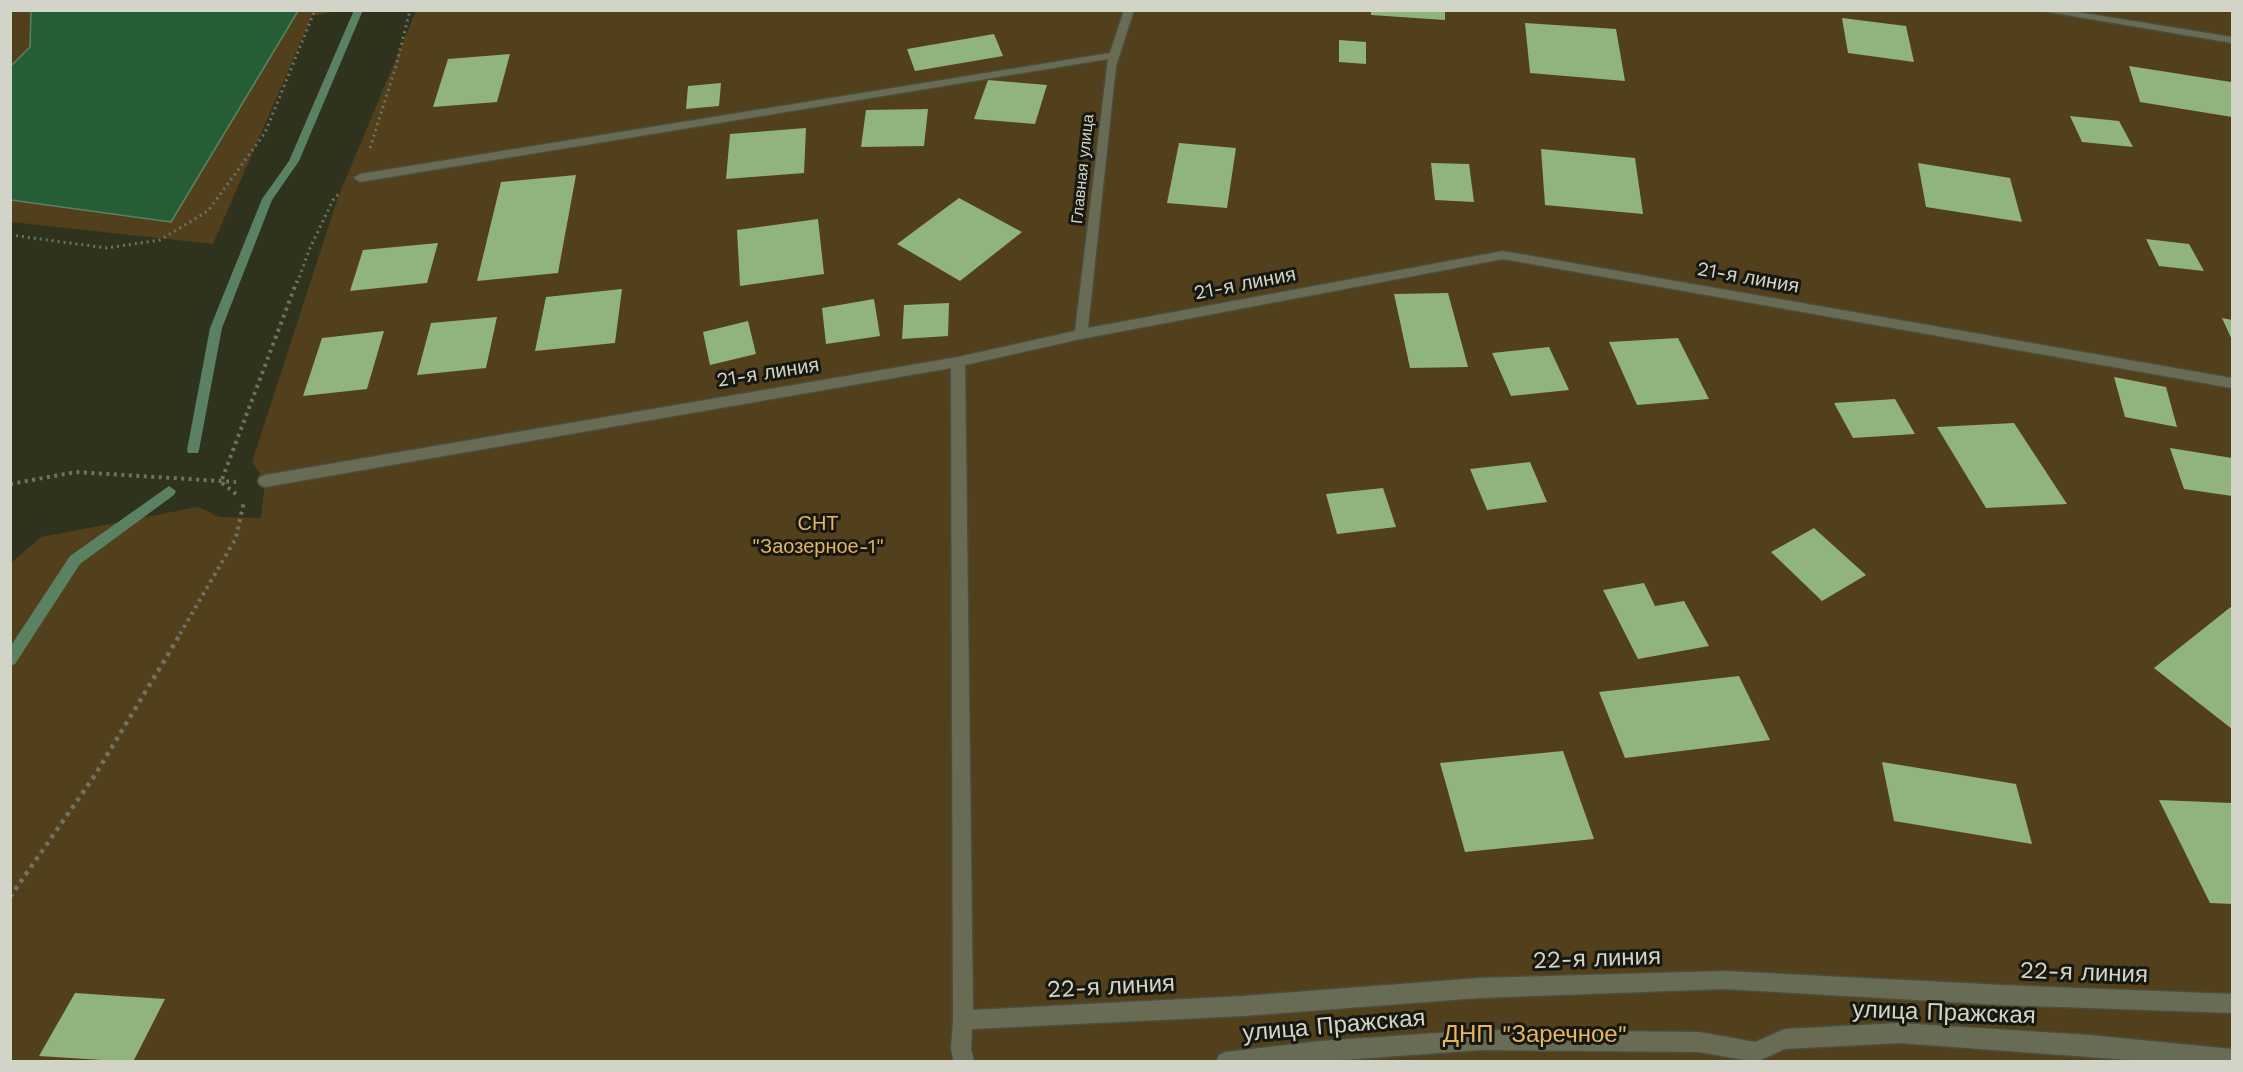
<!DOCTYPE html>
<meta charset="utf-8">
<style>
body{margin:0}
#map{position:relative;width:2243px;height:1072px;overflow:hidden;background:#2f321d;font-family:"Work Sans",sans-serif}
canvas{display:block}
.frame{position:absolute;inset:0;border:12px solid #d2d4c8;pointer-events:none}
</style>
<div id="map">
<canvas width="2243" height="1072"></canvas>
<div class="frame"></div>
</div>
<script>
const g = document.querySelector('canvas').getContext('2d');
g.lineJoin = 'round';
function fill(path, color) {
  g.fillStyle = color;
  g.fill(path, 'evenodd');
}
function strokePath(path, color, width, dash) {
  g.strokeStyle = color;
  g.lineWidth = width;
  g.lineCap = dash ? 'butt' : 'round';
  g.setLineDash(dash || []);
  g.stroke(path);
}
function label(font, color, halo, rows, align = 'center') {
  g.font = font + ' "Work Sans",sans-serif';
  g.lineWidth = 6;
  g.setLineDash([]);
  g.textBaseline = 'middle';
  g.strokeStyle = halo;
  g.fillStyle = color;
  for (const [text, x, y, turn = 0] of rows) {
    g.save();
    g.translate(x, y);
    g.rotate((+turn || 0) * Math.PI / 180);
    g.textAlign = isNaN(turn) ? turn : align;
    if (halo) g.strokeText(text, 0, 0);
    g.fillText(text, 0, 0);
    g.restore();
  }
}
const green = new Path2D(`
 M 11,11 L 338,11 L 312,16 L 213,244 L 11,222 Z
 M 416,11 L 2232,11 L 2232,1061 L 11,1061 L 10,564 L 41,537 L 198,507 L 219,517 L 261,518 L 265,481 L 252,462 L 338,197 Z`);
const water = new Path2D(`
 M 31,11 L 31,10 L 298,11 L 171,222 L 11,200 L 11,66 L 30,47 Z`);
const stream = new Path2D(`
 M 354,10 L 363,10 L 299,161 L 272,200 L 222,328 L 199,450 L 198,453 L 188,453 L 187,450 L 210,328 L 262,199 L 289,161 Z
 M 169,486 L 176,491 L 174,495 L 80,564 L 15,664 L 10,666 L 10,647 L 70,556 Z`);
const building = new Path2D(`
 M 1371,10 L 1445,10 L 1445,20 L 1371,15 Z
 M 1842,18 L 1906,26 L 1914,62 L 1848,53 Z
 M 1525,23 L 1616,29 L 1625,81 L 1530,73 Z
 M 994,34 L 1003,56 L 915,71 L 907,49 Z
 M 1339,40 L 1366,42 L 1366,64 L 1339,62 Z
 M 510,54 L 497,102 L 433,107 L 448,59 Z
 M 2129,66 L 2231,82 L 2232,117 L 2140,102 Z
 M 988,80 L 1047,85 L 1035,124 L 974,119 Z
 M 721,83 L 719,106 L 686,109 L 688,86 Z
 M 928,109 L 924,146 L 861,147 L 866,110 Z
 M 2070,116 L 2119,121 L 2133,147 L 2082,142 Z
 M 806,128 L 804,173 L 726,179 L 730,134 Z
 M 1179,143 L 1236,148 L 1227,208 L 1167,203 Z
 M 1541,149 L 1635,158 L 1643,214 L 1545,205 Z
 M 1431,163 L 1469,164 L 1474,202 L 1435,200 Z
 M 1918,163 L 2010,178 L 2022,222 L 1926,207 Z
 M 576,175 L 558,273 L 477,281 L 501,182 Z
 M 959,198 L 1022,232 L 960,281 L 897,244 Z
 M 818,219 L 824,274 L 740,286 L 737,230 Z
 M 2146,239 L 2189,244 L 2204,271 L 2159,266 Z
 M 438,243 L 427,283 L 350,291 L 363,250 Z
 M 622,289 L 615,343 L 535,351 L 546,297 Z
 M 1448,293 L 1468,367 L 1410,368 L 1394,294 Z
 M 874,299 L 880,336 L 826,344 L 822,308 Z
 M 949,303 L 948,336 L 902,339 L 904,305 Z
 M 497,317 L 486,368 L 417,375 L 431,323 Z
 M 2222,318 L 2232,320 L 2232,340 Z
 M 748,321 L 756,354 L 710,365 L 703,332 Z
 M 384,331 L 367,389 L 303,396 L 322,338 Z
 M 1678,338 L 1709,399 L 1637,405 L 1609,342 Z
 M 1549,347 L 1569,390 L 1511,396 L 1492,353 Z
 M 2114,377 L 2166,387 L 2177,427 L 2125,417 Z
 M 1895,399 L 1915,434 L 1853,438 L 1834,403 Z
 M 2014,423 L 2067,504 L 1986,508 L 1937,427 Z
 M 2170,448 L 2232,458 L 2232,496 L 2184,489 Z
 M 1530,462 L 1547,502 L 1487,510 L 1470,469 Z
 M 1383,488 L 1396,527 L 1337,534 L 1326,494 Z
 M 1814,528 L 1866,575 L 1822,601 L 1771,552 Z
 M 1644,583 L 1655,606 L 1684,601 L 1709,646 L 1638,659 L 1603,590 Z
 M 2232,606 L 2232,729 L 2154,668 Z
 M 1739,676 L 1770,740 L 1625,758 L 1599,692 Z
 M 1563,751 L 1594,839 L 1465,852 L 1440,763 Z
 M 1882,762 L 2016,784 L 2032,844 L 1894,821 Z
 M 2159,800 L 2232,803 L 2232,904 L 2210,903 Z
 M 75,993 L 165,999 L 133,1062 L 39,1056 Z`);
const pathFar2 = new Path2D(`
 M 370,148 L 396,66 L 410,10
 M 10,235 L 107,248 L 160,240 L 208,211 L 265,133 L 315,10
 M 297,283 L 310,248 L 334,198 L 339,194`);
const pathFar1 = new Path2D(`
 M 10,484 L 76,472 L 236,482
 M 236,494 L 221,482 L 297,281
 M 180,634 L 236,538 L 244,501`);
const path = new Path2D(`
 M 10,897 L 95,775 L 181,633`);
const street = new Path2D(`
 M 1124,10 L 1134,10 L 1116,66 L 1088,328 L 1503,251 L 2232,378 L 2232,388 L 1503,259 L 1081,339 L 965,365 L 973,1010 L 1243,996 L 1479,978 L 1724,971 L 2003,985 L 2232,994 L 2232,1013 L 2003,1005 L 1724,989 L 1479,998 L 1243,1016 L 972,1029 L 971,1049 L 974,1062 L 954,1062 L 951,1049 L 953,1020 L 951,368 L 265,487 L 260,485 L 258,481 L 260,477 L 265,475 L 958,357 L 1075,331 L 1108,59 L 360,182 L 354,178 L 360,174 L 1110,53 Z
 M 2037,10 L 2065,10 L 2232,37 L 2232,43 Z
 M 1899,1023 L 2089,1035 L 2232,1049 L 2232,1062 L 2157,1062 L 1899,1043 L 1785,1049 L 1756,1062 L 1699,1052 L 1481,1050 L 1314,1062 L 1216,1062 L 1219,1055 L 1226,1052 L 1320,1041 L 1481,1030 L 1699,1032 L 1755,1042 L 1785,1029 Z`);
const farStreetnames = [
 ["Главная улица",1083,169,-84]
];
const streetNames = [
 ["21-я линия",1748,278,10],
 ["21-я линия",1245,284,-11],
 ["21-я линия",768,373,-9]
];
const parkNames = [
 ["СНТ",818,524],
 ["\"Заозерное-1\"",818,547]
];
const nearStreetnames = [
 ["22-я линия",1597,959,-2],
 ["22-я линия",2084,973,2],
 ["22-я линия",1111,987,-3],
 ["улица Пражская",1944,1013,2],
 ["улица Пражская",1334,1026,-5]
];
const nearParknames = [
 ["ДНП \"Заречное\"",1535,1035]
];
fill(green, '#523f1c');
fill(water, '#255d37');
strokePath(water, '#598162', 1.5);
fill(stream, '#598162');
fill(building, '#91b37c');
strokePath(street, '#4b4e3c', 3);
strokePath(pathFar2, '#707261', 3, [2, 4]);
strokePath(pathFar1, '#707261', 4, [3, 4.5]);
strokePath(path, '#707261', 4.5, [4, 5]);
fill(street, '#686c55');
label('16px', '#d2d4c8', '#171910', farStreetnames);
label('20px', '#d2d4c8', '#171910', streetNames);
label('20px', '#e6b562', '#171910', parkNames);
label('24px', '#d2d4c8', '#171910', nearStreetnames);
label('24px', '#e6b562', '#171910', nearParknames);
</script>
